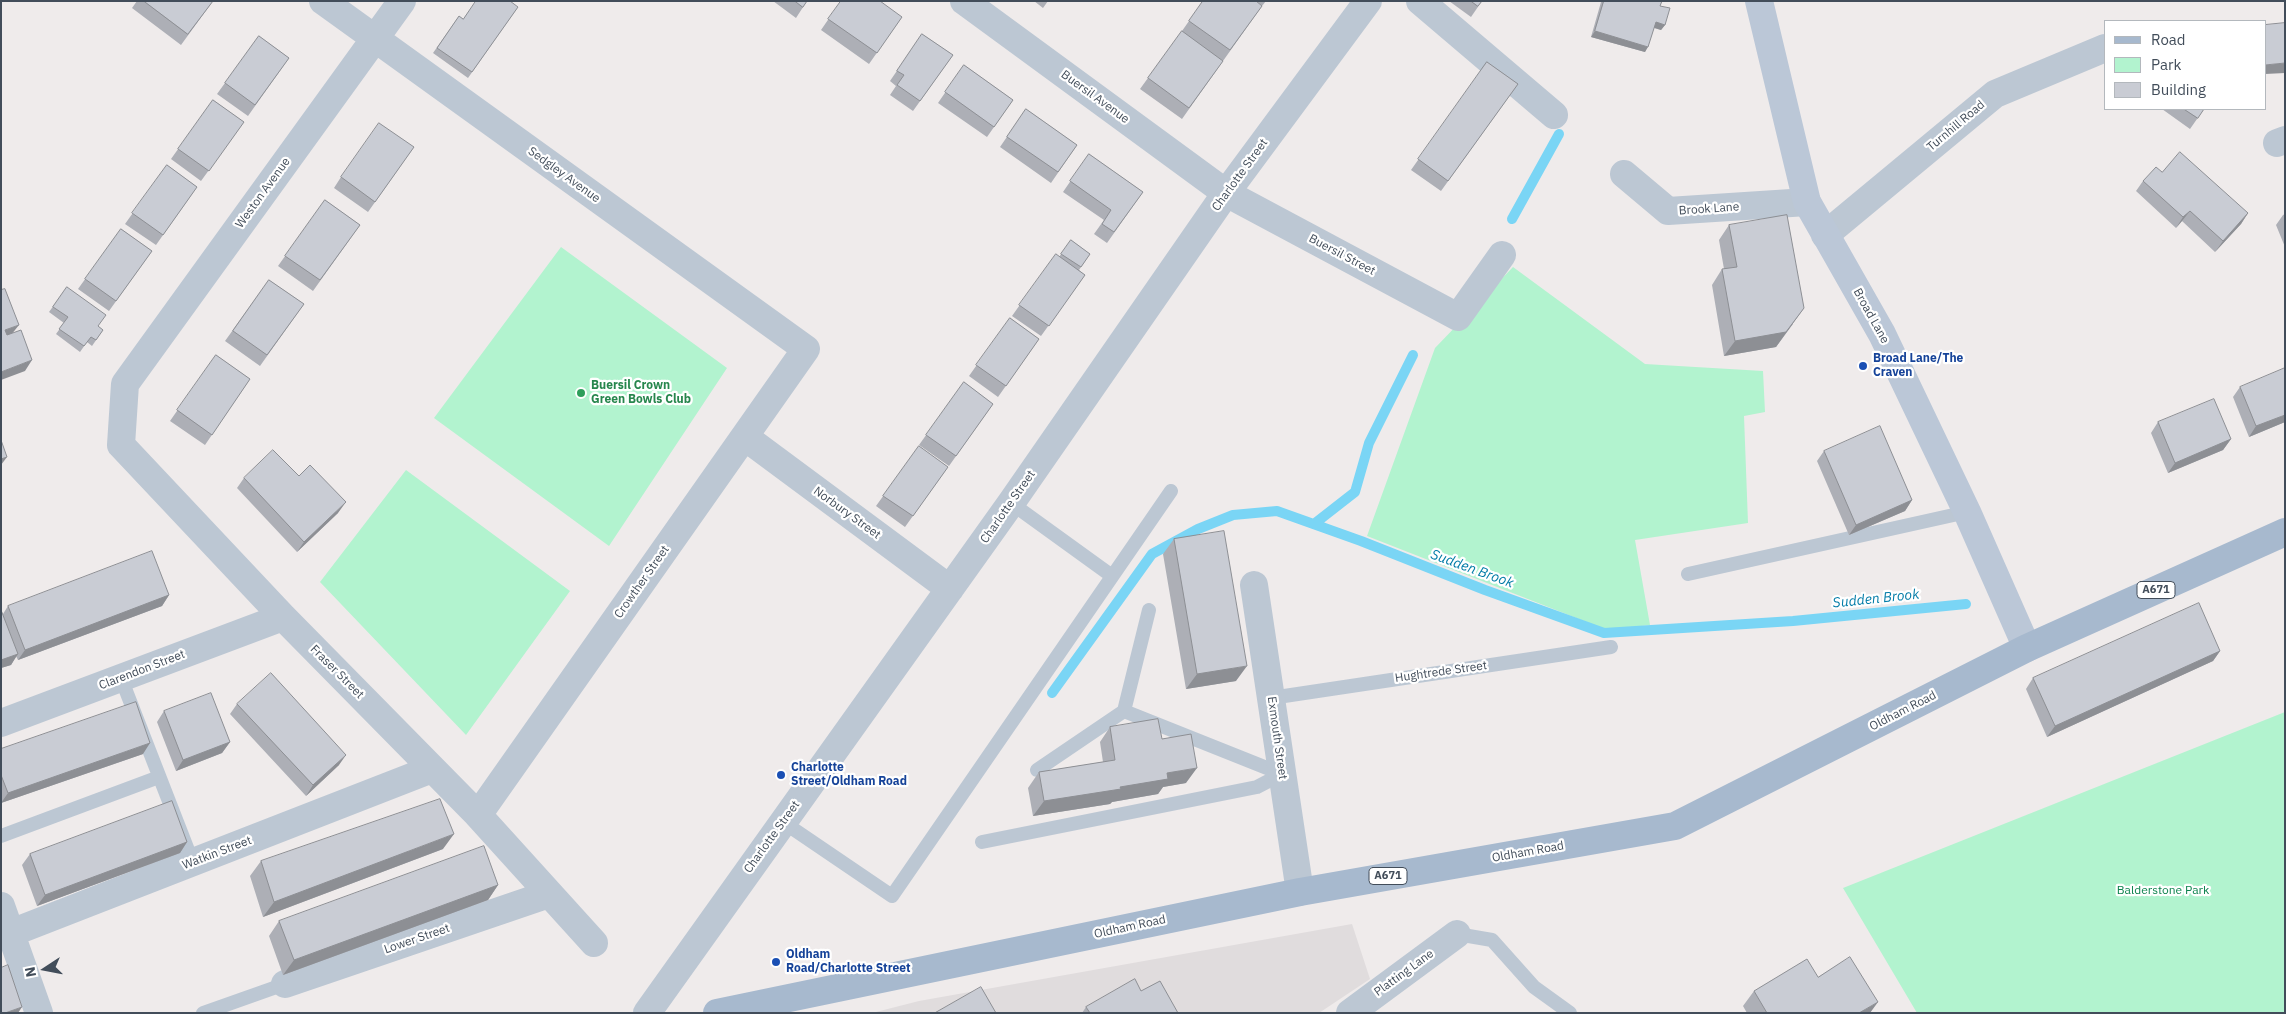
<!DOCTYPE html>
<style>
body{margin:0}
#map{position:relative;width:2286px;height:1014px;overflow:hidden;background:#efebeb;font-family:"IBM Plex Sans",sans-serif}
canvas{display:block}
.frame{position:absolute;inset:0;border:2px solid #424d5a;pointer-events:none}
.legend{position:absolute;left:2104px;top:20px;width:162px;height:90px;box-sizing:border-box;background:#fff;border:1px solid #b3b8bd;margin:0;padding:6px 9px;list-style:none;font-size:15px;color:#424d5a}
.legend li{display:flex;align-items:center;gap:10px;height:25px}
.legend b{width:25px;border:1px solid #b3b8bd}
.north{position:absolute;left:20px;top:944px;width:50px;height:50px;-webkit-text-stroke:4px #fff;paint-order:stroke;rotate:259deg;font-size:14px;font-weight:700;line-height:20px;text-align:center;color:#424d5a}
.north::after{content:'';display:block;margin:auto;width:18px;height:22px;background:#424d5a;clip-path:polygon(50% 0,100% 100%,50% 72%,0 100%)}
</style>
<div id="map">
<canvas width="2286" height="1014"></canvas>
<div class="frame"></div>
<ul class="legend">
<li><b style="height:6px;background:#a7b9ce"></b>Road</li>
<li><b style="height:14px;background:#b2f3cf"></b>Park</li>
<li><b style="height:14px;background:#c9ccd4"></b>Building</li>
</ul>
<div class="north">N</div>
</div>
<script>
const g = document.querySelector('canvas').getContext('2d');
g.lineJoin = 'round';
function fill(path, color) {
  g.fillStyle = color;
  g.fill(path, 'evenodd');
}
function strokePath(path, color, width, dash) {
  g.strokeStyle = color;
  g.lineWidth = width;
  g.lineCap = dash ? 'butt' : 'round';
  g.setLineDash(dash || []);
  g.stroke(path);
}
function label(font, color, halo, rows, align = 'center') {
  g.font = font + ' "IBM Plex Sans",sans-serif';
  g.lineWidth = 4.5;
  g.setLineDash([]);
  g.textBaseline = 'middle';
  g.strokeStyle = halo;
  g.fillStyle = color;
  for (const [text, x, y, turn = 0] of rows) {
    g.save();
    g.translate(x, y);
    g.rotate((+turn || 0) * Math.PI / 180);
    g.textAlign = isNaN(turn) ? turn : align;
    if (halo) g.strokeText(text, 0, 0);
    g.fillText(text, 0, 0);
    g.restore();
  }
}
const education = new Path2D(`
 M 1352,924 L 1370,979 L 1319,1013 L 872,1013 L 919,1001 Z`);
const green = new Path2D(`
 M 561,247 L 727,368 L 609,546 L 434,418 Z
 M 1513,267 L 1645,364 L 1763,371 L 1765,412 L 1744,416 L 1748,523 L 1635,540 L 1650,625 L 1607,630 L 1367,536 L 1435,348 Z
 M 406,470 L 570,591 L 466,735 L 320,582 Z
 M 2285,712 L 2285,1013 L 1917,1013 L 1843,888 Z`);
const stream = new Path2D(`
 M 1512,219 L 1559,134
 M 1314,524 L 1355,492 L 1369,443 L 1413,355
 M 1052,693 L 1152,554 L 1198,529 L 1233,515 L 1277,511 L 1361,541 L 1485,590 L 1604,633 L 1793,621 L 1966,604`);
const service = new Path2D(`
 M 1011,503 L 1112,576
 M 1688,574 L 1967,512
 M 121,678 L 193,863
 M 1271,698 L 1611,647
 M 1124,711 L 1282,774
 M 1037,770 L 1124,711 L 1149,610
 M 783,822 L 892,896 L 1171,491
 M 1,836 L 159,777
 M 982,842 L 1257,787 L 1282,774
 M 1457,934 L 1492,940 L 1534,987 L 1570,1013
 M 203,1013 L 285,984`);
const minor = new Path2D(`
 M 323,1 L 806,349 L 478,815
 M 402,1 L 125,384 L 121,445 L 283,617 L 478,815 L 594,943
 M 964,1 L 1226,193 L 1458,317 L 1502,255
 M 1420,1 L 1554,115
 M 2277,143 L 2285,140
 M 1624,174 L 1668,211 L 1807,202
 M 1825,235 L 1995,94 L 2105,48
 M 745,437 L 950,589
 M 1254,585 L 1300,892
 M 1,723 L 283,617
 M 1,906 L 39,1013
 M 1,937 L 432,769
 M 285,984 L 549,894
 M 647,1013 L 1011,503 L 1226,193 L 1368,1
 M 1350,1013 L 1457,934`);
const secondary = new Path2D(`
 M 1759,1 L 1807,202 L 1882,334 L 1967,512 L 2027,648`);
const primary = new Path2D(`
 M 717,1013 L 1300,892 L 1675,826 L 2027,648 L 2285,532`);
const wall = new Path2D(`
 M 137,1 L 213,1 L 181,45 L 132,8 Z
 M 773,1 L 807,1 L 796,18 Z
 M 841,1 L 902,17 L 869,64 L 821,30 Z
 M 1034,1 L 1048,1 L 1043,8 Z
 M 1203,1 L 1262,6 L 1223,61 L 1182,31 Z
 M 1256,1 L 1266,1 L 1262,6 Z
 M 1449,1 L 1482,1 L 1471,17 Z
 M 1599,1 L 1662,1 L 1660,6 L 1665,25 L 1661,30 L 1654,28 L 1645,52 L 1591,37 L 1601,2 Z
 M 518,7 L 468,78 L 433,53 L 459,16 L 463,19 Z
 M 1182,31 L 1223,61 L 1182,119 L 1140,89 Z
 M 922,34 L 953,55 L 913,111 L 890,95 L 896,86 L 890,81 Z
 M 259,36 L 289,58 L 248,116 L 217,94 Z
 M 1487,62 L 1518,84 L 1441,191 L 1411,170 Z
 M 964,65 L 1013,100 L 987,137 L 938,103 Z
 M 213,100 L 244,122 L 201,181 L 171,159 Z
 M 1026,109 L 1077,145 L 1051,183 L 1000,147 Z
 M 2162,109 L 2204,109 L 2190,129 Z
 M 414,147 L 368,212 L 334,188 L 341,177 Z
 M 1089,154 L 1143,192 L 1107,243 L 1094,234 L 1104,220 L 1063,192 Z
 M 167,165 L 197,187 L 156,245 L 125,224 Z
 M 2162,172 L 2248,213 L 2241,224 L 2215,252 L 2182,221 L 2176,228 L 2136,191 L 2143,181 Z
 M 325,200 L 360,225 L 313,291 L 278,266 Z
 M 2285,214 L 2285,247 L 2276,225 L 2283,215 Z
 M 1729,225 L 1793,324 L 1776,347 L 1724,356 L 1712,285 L 1722,269 L 1724,269 L 1719,240 Z
 M 121,229 L 152,251 L 109,311 L 78,289 Z
 M 1071,240 L 1090,254 L 1079,270 L 1085,275 L 1041,336 L 1012,316 L 1056,254 L 1059,257 Z
 M 269,280 L 304,304 L 260,366 L 225,341 Z
 M 67,287 L 98,326 L 103,330 L 92,346 L 87,342 L 80,352 L 56,334 L 64,323 L 49,312 Z
 M 1010,318 L 1039,339 L 998,397 L 969,376 Z
 M 216,355 L 250,379 L 205,445 L 170,421 Z
 M 964,382 L 993,404 L 949,466 L 919,445 Z
 M 2240,387 L 2285,422 L 2249,437 L 2233,397 Z
 M 2158,422 L 2231,439 L 2223,450 L 2168,473 L 2151,433 Z
 M 919,446 L 948,467 L 905,527 L 876,506 Z
 M 1824,451 L 1912,500 L 1905,511 L 1849,535 L 1817,461 Z
 M 299,476 L 338,513 L 297,552 L 237,488 L 244,478 Z
 M 1174,539 L 1236,681 L 1186,689 L 1163,554 Z
 M 169,595 L 162,606 L 18,660 L 16,656 L 11,665 L 1,668 L 1,610 L 3,614 L 8,606 Z
 M 2220,651 L 2213,661 L 2047,737 L 2026,689 L 2033,678 Z
 M 237,704 L 339,765 L 306,796 L 230,714 Z
 M 164,711 L 230,742 L 222,753 L 176,771 L 157,722 Z
 M 1110,727 L 1162,739 L 1186,783 L 1163,787 L 1158,794 L 1112,802 L 1110,804 L 1033,816 L 1028,788 L 1039,772 L 1103,762 L 1100,742 Z
 M 1,749 L 143,754 L 1,803 Z
 M 187,842 L 180,853 L 37,906 L 22,865 L 30,854 Z
 M 443,849 L 263,917 L 250,876 L 261,861 Z
 M 498,885 L 488,900 L 283,975 L 269,936 L 279,921 Z
 M 1818,977 L 1870,1013 L 1747,1013 L 1743,1006 L 1754,991 Z
 M 1141,991 L 1178,1013 L 1082,1013 L 1086,1007 Z`);
const shadedWall = new Path2D(`
 M 1656,22 L 1665,25 L 1661,30 L 1652,27 Z
 M 1595,31 L 1648,47 L 1645,52 L 1591,37 Z
 M 2285,63 L 2285,73 L 2265,74 L 2265,65 Z
 M 2190,211 L 2182,221 L 2176,228 L 2183,217 Z
 M 2248,213 L 2241,224 L 2215,252 L 2223,241 Z
 M 1804,308 L 1776,347 L 1724,356 L 1735,341 Z
 M 19,325 L 11,335 L 1,339 L 5,330 Z
 M 32,360 L 25,371 L 1,380 L 1,372 Z
 M 2285,415 L 2285,422 L 2249,437 L 2256,426 Z
 M 2231,439 L 2223,450 L 2168,473 L 2175,463 Z
 M 7,457 L 1,465 L 1,459 Z
 M 1912,500 L 1905,511 L 1849,535 L 1856,525 Z
 M 346,502 L 338,513 L 297,552 L 304,542 Z
 M 169,595 L 162,606 L 18,660 L 25,650 Z
 M 2220,651 L 2213,661 L 2047,737 L 2055,726 Z
 M 18,654 L 11,665 L 1,668 L 1,660 Z
 M 1247,666 L 1236,681 L 1186,689 L 1197,674 Z
 M 230,742 L 222,753 L 176,771 L 183,760 Z
 M 150,743 L 143,754 L 1,803 L 8,793 Z
 M 346,755 L 339,765 L 306,796 L 313,785 Z
 M 1197,768 L 1186,783 L 1163,787 L 1158,794 L 1112,802 L 1110,804 L 1033,816 L 1044,801 L 1120,787 L 1167,773 Z
 M 454,834 L 443,849 L 263,917 L 274,902 Z
 M 187,842 L 180,853 L 37,906 L 45,895 Z
 M 498,885 L 488,900 L 283,975 L 294,960 Z
 M 1878,1002 L 1870,1013 L 1859,1013 Z
 M 22,1007 L 18,1013 L 5,1013 Z`);
const building = new Path2D(`
 M 144,1 L 213,1 L 188,34 Z
 M 476,1 L 510,1 L 518,7 L 472,72 L 437,48 L 459,16 L 463,19 Z
 M 795,1 L 807,1 L 803,7 Z
 M 841,1 L 880,1 L 902,17 L 877,53 L 828,19 Z
 M 1203,1 L 1256,1 L 1262,6 L 1230,50 L 1189,21 Z
 M 1471,1 L 1482,1 L 1478,6 Z
 M 1604,1 L 1662,1 L 1660,6 L 1670,8 L 1665,25 L 1656,22 L 1648,47 L 1595,31 Z
 M 2285,23 L 2285,63 L 2265,65 L 2265,25 Z
 M 1182,31 L 1223,61 L 1189,108 L 1148,78 Z
 M 922,34 L 953,55 L 920,101 L 897,85 L 904,75 L 897,71 Z
 M 259,36 L 289,58 L 255,105 L 225,83 Z
 M 1487,62 L 1518,84 L 1448,181 L 1418,159 Z
 M 964,65 L 1013,100 L 994,127 L 945,92 Z
 M 213,100 L 244,122 L 209,171 L 178,149 Z
 M 1026,109 L 1077,145 L 1058,172 L 1007,137 Z
 M 2184,109 L 2204,109 L 2198,118 Z
 M 379,123 L 414,147 L 375,202 L 341,177 Z
 M 2180,152 L 2248,213 L 2223,241 L 2190,211 L 2183,217 L 2143,181 L 2156,167 L 2162,172 Z
 M 1089,154 L 1143,192 L 1114,232 L 1102,224 L 1111,210 L 1070,181 Z
 M 167,165 L 197,187 L 163,235 L 132,213 Z
 M 325,200 L 360,225 L 320,280 L 285,256 Z
 M 1787,215 L 1804,308 L 1786,332 L 1735,341 L 1722,269 L 1737,267 L 1729,225 Z
 M 121,229 L 152,251 L 116,301 L 85,279 Z
 M 1071,240 L 1090,254 L 1081,267 L 1061,254 Z
 M 1056,254 L 1085,275 L 1049,326 L 1019,305 Z
 M 269,280 L 304,304 L 267,355 L 233,331 Z
 M 67,287 L 106,315 L 98,326 L 103,330 L 96,340 L 91,337 L 84,346 L 59,329 L 68,317 L 53,307 Z
 M 5,289 L 19,325 L 5,330 L 7,335 L 21,330 L 32,360 L 1,372 L 1,290 Z
 M 1010,318 L 1039,339 L 1006,386 L 976,365 Z
 M 216,355 L 250,379 L 212,435 L 177,410 Z
 M 2285,368 L 2285,415 L 2256,426 L 2240,387 Z
 M 964,382 L 993,404 L 956,456 L 926,435 Z
 M 2214,399 L 2231,439 L 2175,463 L 2158,422 Z
 M 1880,426 L 1912,500 L 1856,525 L 1824,451 Z
 M 1,440 L 7,457 L 1,459 Z
 M 919,446 L 948,467 L 913,516 L 883,496 Z
 M 273,450 L 299,476 L 310,465 L 346,502 L 304,542 L 244,478 Z
 M 1224,531 L 1247,666 L 1197,674 L 1174,539 Z
 M 152,551 L 169,595 L 25,650 L 8,606 Z
 M 2199,603 L 2220,651 L 2055,726 L 2033,678 Z
 M 1,610 L 18,654 L 1,660 Z
 M 271,673 L 346,755 L 313,785 L 237,704 Z
 M 211,693 L 230,742 L 183,760 L 164,711 Z
 M 136,702 L 150,743 L 8,793 L 1,775 L 1,749 Z
 M 1158,719 L 1162,739 L 1191,734 L 1197,768 L 1167,773 L 1168,779 L 1120,787 L 1121,789 L 1044,801 L 1039,772 L 1115,760 L 1110,727 Z
 M 440,799 L 454,834 L 274,902 L 261,861 Z
 M 172,801 L 187,842 L 45,895 L 30,854 Z
 M 484,846 L 498,885 L 294,960 L 279,921 Z
 M 1850,957 L 1878,1002 L 1859,1013 L 1767,1013 L 1754,991 L 1807,959 L 1818,977 Z
 M 8,965 L 22,1007 L 5,1013 L 1,1013 L 1,968 Z
 M 1135,979 L 1141,991 L 1160,981 L 1178,1013 L 1090,1013 L 1086,1007 Z
 M 981,987 L 996,1013 L 935,1013 Z`);
const markers = [
 [1863,366,5,"#1a4fb4"],
 [581,393,5,"#2e9e5b"],
 [781,775,5,"#1a4fb4"],
 [776,962,5,"#1a4fb4"]
];
const shields = [
 [2156,590,38],
 [1388,876,38]
];
const shieldNames = [
 ["A671",2156,590],
 ["A671",1388,876]
];
const streetNames = [
 ["Buersil Avenue",1095,97,36],
 ["Turnhill Road",1956,126,-40],
 ["Sedgley Avenue",564,175,36],
 ["Charlotte Street",1240,175,-54],
 ["Weston Avenue",263,193,-54],
 ["Brook Lane",1709,209,-4],
 ["Buersil Street",1342,255,28],
 ["Broad Lane",1871,316,61],
 ["Charlotte Street",1008,507,-55],
 ["Norbury Street",847,513,36],
 ["Crowther Street",642,582,-55],
 ["Clarendon Street",142,670,-21],
 ["Fraser Street",337,672,45],
 ["Hughtrede Street",1441,672,-8],
 ["Oldham Road",1903,711,-27],
 ["Exmouth Street",1277,738,82],
 ["Charlotte Street",772,837,-54],
 ["Oldham Road",1528,852,-10],
 ["Watkin Street",217,853,-21],
 ["Oldham Road",1130,927,-12],
 ["Lower Street",417,939,-19],
 ["Platting Lane",1404,973,-36]
];
const transitNames = [
 ["Broad Lane/The",1873,359],
 ["Craven",1873,373],
 ["Charlotte",791,768],
 ["Street/Oldham Road",791,782],
 ["Oldham",786,955],
 ["Road/Charlotte Street",786,969]
];
const leisureNames = [
 ["Buersil Crown",591,386],
 ["Green Bowls Club",591,400]
];
const parkNames = [
 ["Balderstone Park",2163,891]
];
const waterNames = [
 ["Sudden Brook",1472,569,20],
 ["Sudden Brook",1876,599,-6]
];
fill(education, '#e0dcdd');
fill(green, '#b2f3cf');
strokePath(stream, '#7ad5f5', 10);
strokePath(service, '#bcc7d3', 14);
strokePath(minor, '#bcc7d3', 28);
strokePath(secondary, '#bbc7d7', 28);
strokePath(primary, '#a7b9ce', 28);
fill(wall, '#adafb6');
fill(shadedWall, '#8d8f94');
fill(building, '#c9ccd4');
strokePath(building, '#8d8f94', 1);
for (const [x, y, r, color] of markers) {
  const dot = new Path2D();
  dot.arc(x, y, r, 0, 2 * Math.PI);
  g.fillStyle = color;
  g.fill(dot);
  strokePath(dot, '#fff', 2);
}
for (const [x, y, w] of shields) {
  const box = new Path2D();
  box.roundRect(x - w / 2, y - 8.5, w, 17, 4);
  g.fillStyle = '#fff';
  g.fill(box);
  strokePath(box, '#424d5a', 1);
}
label('bold 11px', '#424d5a', null, shieldNames);
label('12px', '#424d5a', '#fff', streetNames);
label('bold 12px', '#164399', '#fff', transitNames, 'left');
label('bold 12px', '#27864d', '#fff', leisureNames, 'left');
label('12px', '#0c824d', '#fff', parkNames);
label('italic 14px', '#017ba7', '#fff', waterNames);
</script>
